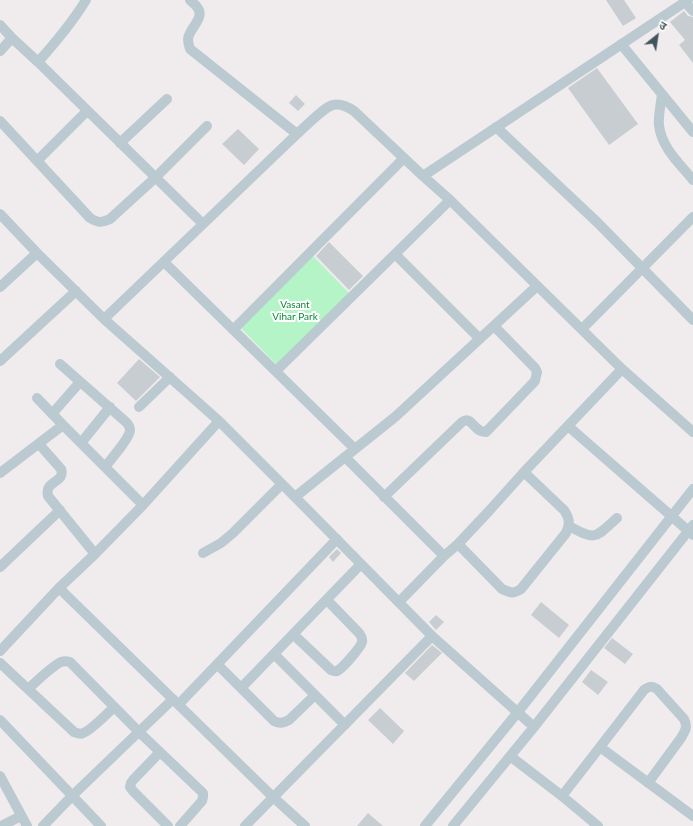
<!DOCTYPE html>
<meta charset="utf-8">
<style>
body{margin:0}
#map{position:relative;width:693px;height:826px;overflow:hidden;background:#f0eced;font-family:Lato,"Noto Sans Devanagari",sans-serif}
canvas{display:block}
.north{position:absolute;left:637px;top:16px;width:40px;height:40px;-webkit-text-stroke:3px #fff;paint-order:stroke;rotate:30deg;font-size:11px;font-weight:700;line-height:16px;text-align:center;color:#43535c}
.north::after{content:'';display:block;margin:auto;width:14px;height:18px;background:#43535c;clip-path:polygon(50% 0,100% 100%,50% 72%,0 100%)}
</style>
<div id="map">
<canvas width="693" height="826"></canvas>
<div class="north">उ</div>
</div>
<script>
const g = document.querySelector('canvas').getContext('2d');
g.lineJoin = 'round';
function fill(path, color) {
  g.fillStyle = color;
  g.fill(path, 'evenodd');
}
function strokePath(path, color, width, dash) {
  g.strokeStyle = color;
  g.lineWidth = width;
  g.lineCap = dash ? 'butt' : 'round';
  g.setLineDash(dash || []);
  g.stroke(path);
}
function label(font, color, halo, rows, align = 'center') {
  g.font = font + ' Lato,sans-serif';
  g.lineWidth = 4;
  g.setLineDash([]);
  g.textBaseline = 'middle';
  g.strokeStyle = halo;
  g.fillStyle = color;
  for (const [text, x, y, turn = 0] of rows) {
    g.save();
    g.translate(x, y);
    g.rotate((+turn || 0) * Math.PI / 180);
    g.textAlign = isNaN(turn) ? turn : align;
    if (halo) g.strokeText(text, 0, 0);
    g.fillText(text, 0, 0);
    g.restore();
  }
}
const green = new Path2D(`
 M 313,256 L 350,294 L 277,365 L 241,328 Z`);
const building = new Path2D(`
 M 606,0 L 624,0 L 636,18 L 623,26 Z
 M 684,11 L 688,16 L 693,17 L 693,63 L 679,45 L 685,40 L 670,22 Z
 M 597,68 L 638,124 L 609,145 L 568,88 Z
 M 296,95 L 305,104 L 298,111 L 289,103 Z
 M 238,129 L 259,149 L 244,165 L 222,144 Z
 M 329,242 L 363,276 L 349,290 L 316,256 Z
 M 139,359 L 160,377 L 136,401 L 117,383 Z
 M 337,549 L 341,553 L 333,562 L 329,557 Z
 M 541,602 L 569,625 L 559,638 L 531,615 Z
 M 436,615 L 444,622 L 436,630 L 429,622 Z
 M 612,638 L 633,654 L 625,664 L 604,648 Z
 M 432,645 L 442,653 L 414,681 L 405,673 Z
 M 591,670 L 608,682 L 598,695 L 582,682 Z
 M 380,708 L 404,731 L 393,744 L 368,720 Z
 M 368,813 L 383,826 L 357,826 Z`);
const street = new Path2D(`
 M 190,0 C 192,2 195,4 197,7 C 206,18 189,28 188,39 C 188,43 189,46 190,49 L 297,134
 M 685,2 L 693,11
 M 0,25 L 12,38 L 38,62 L 203,224
 M 621,44 L 693,132
 M 0,51 L 12,38
 M 38,62 C 56,42 72,23 86,0
 M 662,94 C 661,104 658,116 659,125 C 661,147 680,164 693,180
 M 0,121 L 90,218 C 99,223 101,223 110,219 L 155,178 L 207,126
 M 496,127 L 598,223 L 693,320
 M 120,143 L 167,99
 M 37,161 L 87,111
 M 423,176 L 688,0
 M 0,214 L 37,253 L 104,319 L 219,421 L 295,497 L 432,636 L 534,727
 M 395,254 L 480,339
 M 164,262 L 355,449
 M 0,287 L 37,253
 M 104,319 L 297,134 C 305,127 324,107 333,105 C 341,103 348,107 354,111 L 423,176 L 450,200 L 622,369 L 693,432
 M 582,329 L 693,217
 M 233,330 L 404,158
 M 0,361 L 76,291
 M 60,364 L 126,422 C 128,424 130,426 130,430 C 130,438 111,459 105,467
 M 276,371 L 450,200
 M 37,398 L 63,425
 M 139,407 L 170,377
 M 52,414 L 80,382
 M 568,426 L 693,535
 M 81,443 L 110,407
 M 39,444 L 61,469 C 66,483 44,480 48,496 L 95,554
 M 345,457 L 444,556
 M 0,473 L 63,425 L 143,505
 M 295,497 L 395,417 L 537,286
 M 384,497 L 462,422 C 472,415 474,433 486,432 L 535,381 L 537,372 L 535,368 L 494,326
 M 569,526 C 596,541 595,538 617,518
 M 458,544 L 502,589 C 511,593 513,594 521,589 L 566,533 C 570,524 570,519 564,510 L 524,472
 M 203,553 L 221,543 L 233,533 L 282,484
 M 0,567 L 60,510
 M 59,588 L 273,797 L 305,826
 M 399,602 L 444,556 L 458,544 L 489,511 L 524,472 L 622,369
 M 293,634 L 331,670 C 333,671 334,672 337,671 C 342,669 361,647 362,642 C 363,638 361,636 359,633 L 327,600
 M 0,651 L 59,588 L 95,554 L 143,505 L 219,421
 M 274,654 L 345,725
 M 0,663 L 74,732 C 77,733 80,735 83,733 C 90,731 108,713 114,707
 M 217,664 L 274,721 C 280,724 283,723 289,720 L 315,695
 M 241,688 L 361,564
 M 28,689 C 36,682 52,666 61,662 C 64,661 66,661 70,662 L 139,732 L 203,793 L 203,797 L 202,801 L 180,826
 M 179,704 L 337,539
 M 0,720 L 101,826
 M 600,747 L 644,690 C 649,686 652,686 657,689 L 684,719 C 688,727 685,731 681,738 L 648,783
 M 160,752 L 133,780 L 131,783 L 130,787 L 133,791 L 168,826
 M 510,756 L 562,796 L 598,826
 M 0,776 L 27,826
 M 562,796 L 600,747 L 693,816
 M 1,826 L 21,816
 M 43,826 L 72,796 L 173,699
 M 245,826 L 432,636
 M 425,826 L 518,712 L 693,489
 M 453,826 L 534,727 L 693,525`);
const parkNames = [
 ["Vasant",295,305],
 ["Vihar Park",295,317]
];
fill(green, '#b4f4c6');
fill(building, '#c8cdd2');
strokePath(street, '#bbcad1', 10);
label('10px', '#0b863b', '#fff', parkNames);
</script>
